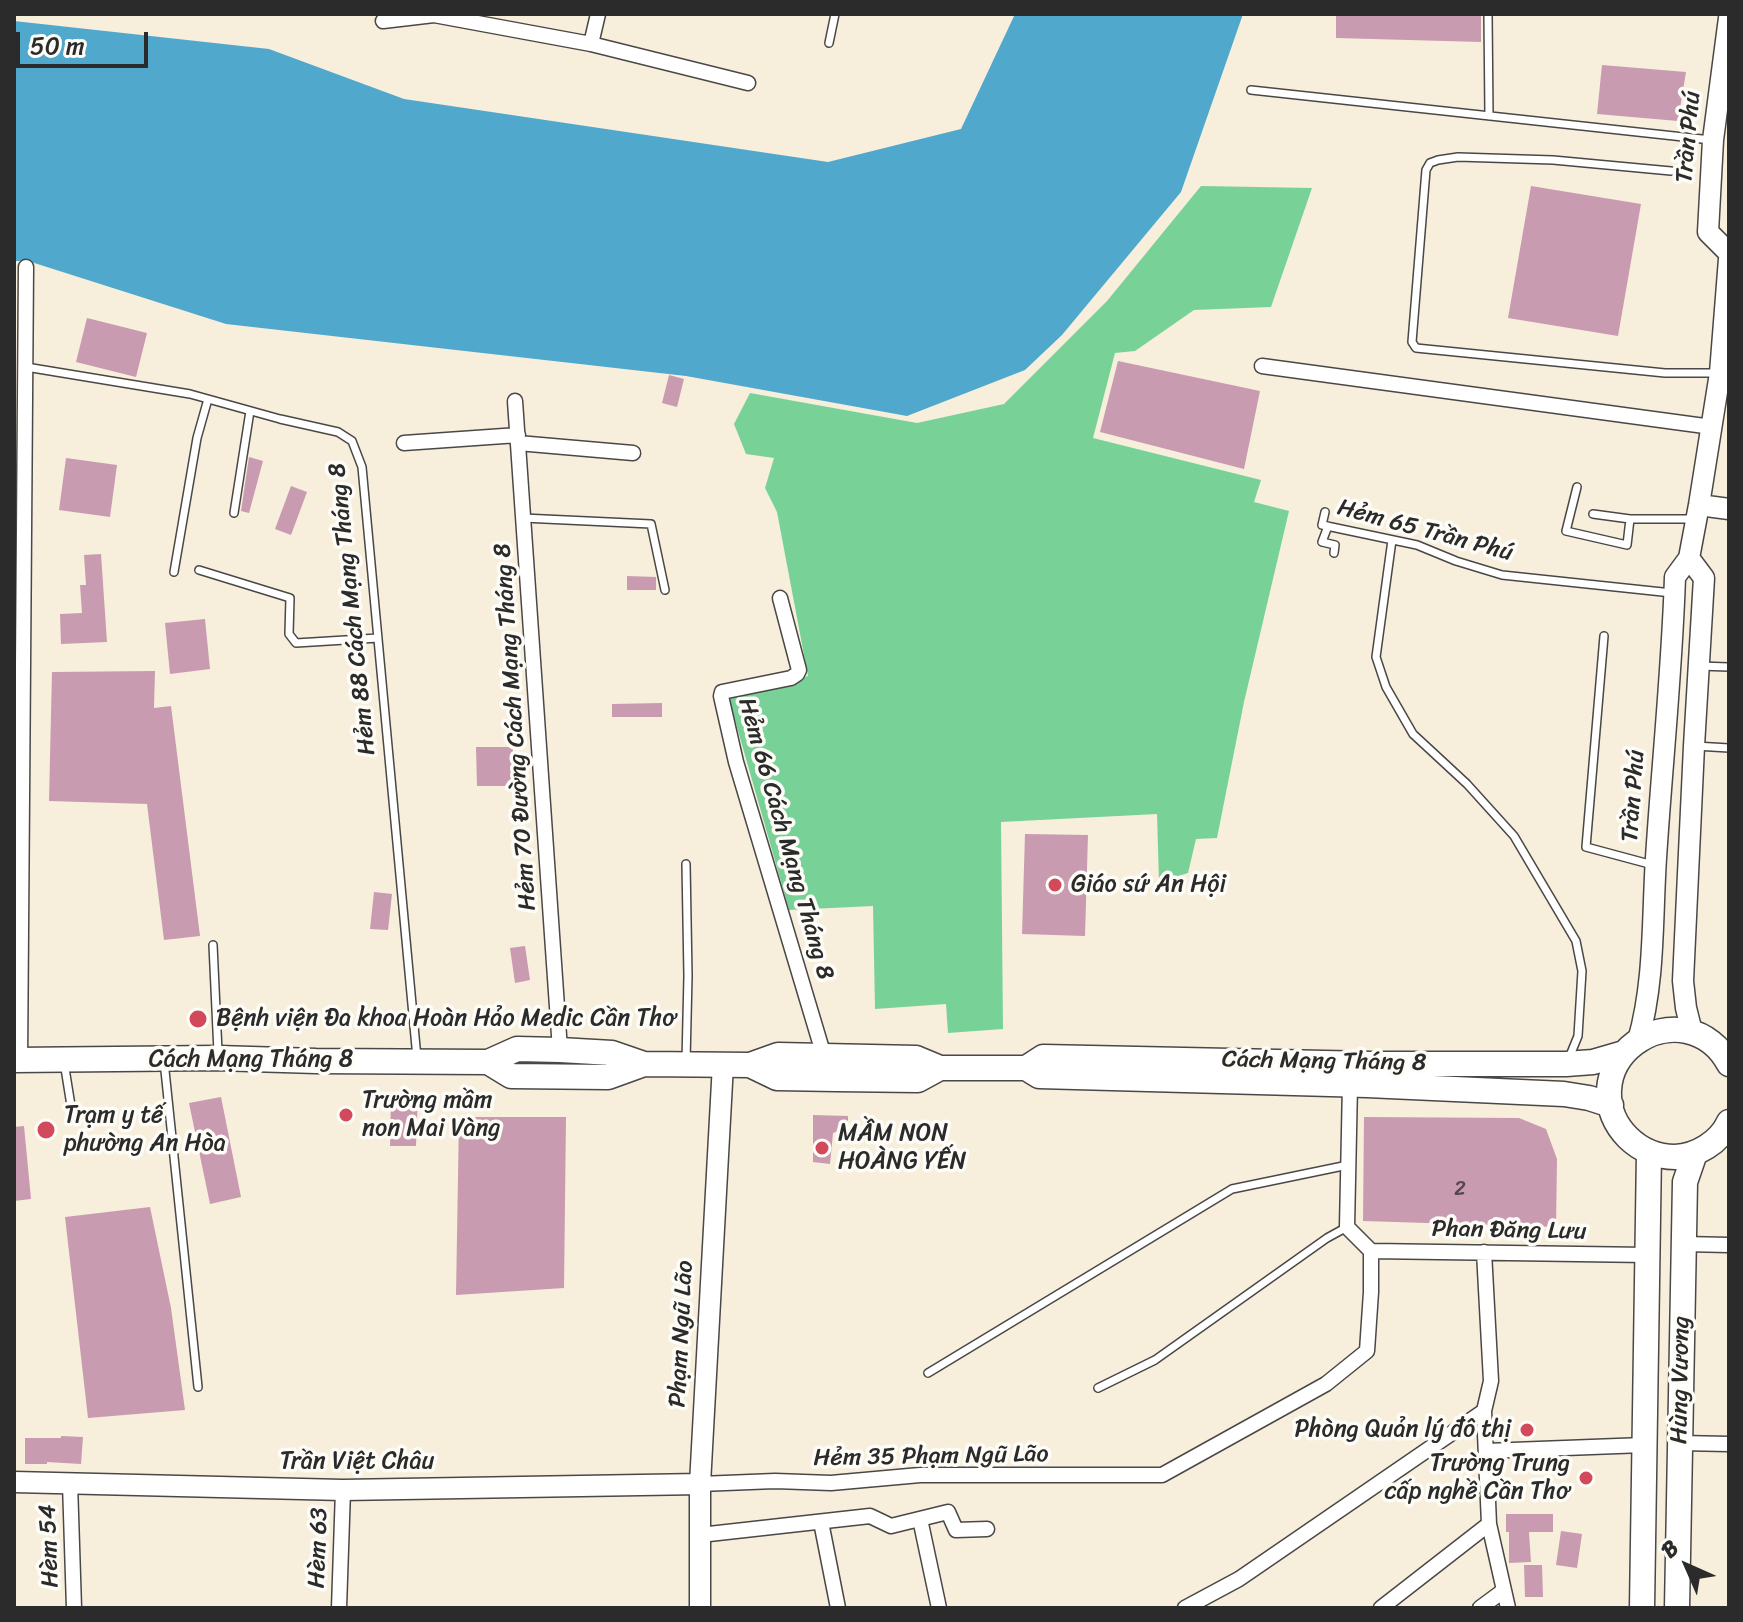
<!DOCTYPE html>
<meta charset="utf-8">
<style>
body{margin:0}
#map{position:relative;width:1743px;height:1622px;overflow:hidden;background:#f7eedc;font-family:Sriracha,sans-serif}
canvas{display:block}
.frame{position:absolute;inset:0;border:16px solid #2b2b2b;pointer-events:none}
.north{position:absolute;left:1647px;top:1526px;width:80px;height:80px;-webkit-text-stroke:6px #fdfcf7;paint-order:stroke;rotate:315deg;font-size:22px;font-weight:700;line-height:32px;text-align:center;color:#2b2b2b}
.north::after{content:'';display:block;margin:auto;width:28px;height:36px;background:#2b2b2b;clip-path:polygon(50% 0,100% 100%,50% 72%,0 100%)}
.scale{position:absolute;left:16px;top:32px;width:132px;height:36px;box-sizing:border-box;border:4px solid #2b2b2b;border-top:0;padding-left:10px;font-size:24px;line-height:28px;white-space:nowrap;color:#2b2b2b;-webkit-text-stroke:6px #fdfcf7;paint-order:stroke}
</style>
<div id="map">
<canvas width="1743" height="1622"></canvas>
<div class="frame"></div>
<div class="north">B</div>
<div class="scale">50 m</div>
</div>
<script>
const g = document.querySelector('canvas').getContext('2d');
g.lineJoin = 'round';
function fill(path, color) {
  g.fillStyle = color;
  g.fill(path, 'evenodd');
}
function strokePath(path, color, width, dash) {
  g.strokeStyle = color;
  g.lineWidth = width;
  g.lineCap = dash ? 'butt' : 'round';
  g.setLineDash(dash || []);
  g.stroke(path);
}
function label(font, color, halo, rows, align = 'center') {
  g.font = font + ' Sriracha,sans-serif';
  g.lineWidth = 7;
  g.setLineDash([]);
  g.textBaseline = 'middle';
  g.strokeStyle = halo;
  g.fillStyle = color;
  for (const [text, x, y, turn = 0] of rows) {
    g.save();
    g.translate(x, y);
    g.rotate((+turn || 0) * Math.PI / 180);
    g.textAlign = isNaN(turn) ? turn : align;
    if (halo) g.strokeText(text, 0, 0);
    g.fillText(text, 0, 0);
    g.restore();
  }
}
const green = new Path2D(`
 M 1201,186 L 1312,188 L 1271,307 L 1194,310 L 1135,351 L 1115,353 L 1093,438 L 1261,480 L 1254,502 L 1289,511 L 1244,702 L 1217,838 L 1196,839 L 1188,873 L 1159,882 L 1157,814 L 1001,822 L 1003,1029 L 948,1033 L 946,1004 L 875,1009 L 873,906 L 789,910 L 729,699 L 808,676 L 777,512 L 765,488 L 774,458 L 746,454 L 734,424 L 750,393 L 917,423 L 1004,404 L 1107,301 Z`);
const water = new Path2D(`
 M 1015,14 L 1243,14 L 1181,192 L 1062,335 L 1025,370 L 907,416 L 686,376 L 226,324 L 28,261 L 14,261 L 14,21 L 269,49 L 404,99 L 828,162 L 961,129 Z`);
const building = new Path2D(`
 M 1336,14 L 1481,14 L 1481,42 L 1336,38 Z
 M 1602,65 L 1686,72 L 1678,121 L 1597,114 Z
 M 1531,186 L 1641,204 L 1618,336 L 1508,318 Z
 M 87,318 L 147,333 L 136,377 L 76,362 Z
 M 1118,361 L 1260,391 L 1244,469 L 1100,432 Z
 M 669,375 L 684,379 L 677,407 L 662,403 Z
 M 249,457 L 263,461 L 249,513 L 241,511 Z
 M 66,458 L 117,465 L 110,517 L 59,510 Z
 M 291,486 L 307,492 L 291,535 L 275,529 Z
 M 101,554 L 107,642 L 61,644 L 60,614 L 82,613 L 80,585 L 86,585 L 84,555 Z
 M 627,576 L 656,577 L 656,590 L 627,590 Z
 M 205,619 L 210,669 L 170,674 L 165,623 Z
 M 155,671 L 154,708 L 171,706 L 200,936 L 164,940 L 147,804 L 49,801 L 52,672 Z
 M 662,703 L 662,717 L 612,717 L 612,704 Z
 M 476,747 L 513,747 L 513,786 L 477,786 Z
 M 1025,834 L 1088,835 L 1085,936 L 1022,934 Z
 M 374,892 L 392,894 L 388,930 L 370,929 Z
 M 525,946 L 530,980 L 515,983 L 510,948 Z
 M 391,1093 L 418,1094 L 416,1146 L 390,1146 Z
 M 221,1097 L 241,1197 L 210,1204 L 189,1103 Z
 M 813,1115 L 848,1116 L 848,1127 L 833,1133 L 830,1164 L 813,1162 Z
 M 459,1117 L 566,1117 L 564,1288 L 456,1295 Z
 M 1364,1117 L 1519,1118 L 1546,1129 L 1557,1159 L 1556,1227 L 1363,1221 Z
 M 24,1126 L 31,1199 L 14,1201 L 14,1127 Z
 M 150,1207 L 171,1308 L 185,1410 L 88,1418 L 65,1217 Z
 M 61,1436 L 83,1437 L 81,1464 L 47,1462 L 47,1464 L 25,1464 L 25,1438 L 61,1438 Z
 M 1506,1514 L 1553,1514 L 1553,1532 L 1529,1532 L 1531,1562 L 1509,1563 L 1509,1532 L 1506,1532 Z
 M 1561,1531 L 1582,1534 L 1577,1568 L 1556,1565 Z
 M 1524,1565 L 1542,1565 L 1543,1597 L 1525,1597 Z`);
const lane = new Path2D(`
 M 1488,14 L 1489,116
 M 829,43 L 835,14
 M 1251,90 L 1711,140
 M 1671,171 L 1553,160 L 1458,157 L 1438,160 L 1430,163 L 1426,170 L 1412,342 L 1416,348 L 1665,373 L 1718,373
 M 26,367 L 190,394 L 280,419 L 338,432 L 352,441 L 362,467 L 417,1058
 M 1577,487 L 1566,531 L 1627,545 L 1630,519 L 1694,519
 M 1325,512 L 1322,525 L 1417,545 L 1456,561 L 1502,575 L 1672,593
 M 234,513 L 250,411
 M 1593,514 L 1630,519
 M 523,518 L 651,524 L 665,590
 M 1328,526 L 1322,542 L 1335,545 L 1334,553
 M 1392,540 L 1376,657 L 1386,687 L 1413,734 L 1467,784 L 1514,836 L 1576,941 L 1582,971 L 1578,1036 L 1569,1058
 M 199,570 L 290,598 L 289,634 L 296,643 L 378,638
 M 174,572 L 197,438 L 208,399
 M 1604,636 L 1586,847 L 1653,865
 M 1699,666 L 1729,667
 M 1695,746 L 1729,748
 M 213,945 L 218,1052
 M 164,1061 L 198,1387
 M 686,1061 L 688,976 L 686,864
 M 64,1062 L 73,1118
 M 928,1373 L 1232,1189 L 1348,1165
 M 1098,1388 L 1155,1360 L 1327,1238 L 1347,1227`);
const street = new Path2D(`
 M 383,21 L 434,15 L 591,44 L 748,83
 M 591,44 L 598,14
 M 1262,366 L 1712,427
 M 515,401 L 560,1050
 M 404,443 L 518,435
 M 518,443 L 633,453
 M 780,598 L 799,670 L 797,674 L 791,678 L 722,692 L 721,696 L 736,762 L 824,1056
 M 20,1060 L 26,267
 M 1684,1244 L 1729,1245
 M 1371,1251 L 1647,1255
 M 1484,1252 L 1491,1381 L 1484,1411 L 1489,1524 L 1508,1608
 M 1680,1443 L 1729,1444
 M 1486,1451 L 1644,1445
 M 70,1483 L 74,1608
 M 700,1484 L 775,1481 L 831,1483 L 920,1475 L 1162,1475 L 1326,1384 L 1367,1351 L 1371,1292 L 1371,1251 L 1347,1227 L 1350,1084
 M 920,1519 L 939,1608
 M 821,1522 L 838,1608
 M 700,1535 L 870,1516 L 891,1526 L 948,1512 L 956,1530 L 987,1529
 M 339,1608 L 343,1490
 M 1185,1608 L 1239,1579 L 1484,1411
 M 1381,1608 L 1489,1524
 M 1480,1608 L 1503,1591`);
const secondary = new Path2D(`
 M 1729,18 L 1713,140 L 1708,232 L 1729,253
 M 1699,505 L 1729,509
 M 1689,558 L 1704,578 L 1694,746 L 1683,981 L 1686,1008 L 1692,1032
 M 1638,1041 C 1655,981 1652,920 1656,858 C 1662,765 1672,671 1675,577 L 1689,558 L 1699,505 L 1720,373 L 1729,259
 M 14,1482 L 343,1490 L 700,1484
 M 700,1608 L 700,1484 L 723,1064`);
const highway = new Path2D(`
 M 14,1060 L 218,1058 L 316,1061 L 488,1062 L 517,1049 L 560,1050 L 612,1053 L 644,1064
 M 488,1062 L 511,1076 L 608,1077 L 644,1064 L 750,1065 L 778,1055 L 916,1058 L 940,1068 L 1026,1068 L 1039,1076 L 1367,1085 L 1564,1094 L 1589,1098 L 1611,1105
 M 1729,1064 C 1720,1047 1705,1035 1687,1031 C 1650,1023 1611,1052 1609,1090 C 1607,1127 1639,1157 1675,1157 C 1697,1156 1720,1142 1729,1122
 M 750,1065 L 777,1078 L 837,1079 L 918,1080 L 940,1068
 M 1026,1068 L 1043,1057 L 1371,1064 L 1566,1064 L 1593,1062 L 1624,1053
 M 1642,1608 L 1649,1152
 M 1677,1608 L 1685,1182 L 1695,1153`);
const markers = [
 [1055,885,8,"#d1495b"],
 [198,1019,10,"#d1495b"],
 [346,1115,8,"#d1495b"],
 [46,1130,10,"#d1495b"],
 [822,1148,8,"#d1495b"],
 [1527,1430,8,"#d1495b"],
 [1586,1478,8,"#d1495b"]
];
const numberNames = [
 ["2",1460,1190]
];
const streetNames = [
 ["Trần Phú",1689,137,-85],
 ["Hẻm 65 Trần Phú",1425,531,15],
 ["Hẻm 88 Cách Mạng Tháng 8",353,609,-96],
 ["Hẻm 70 Đường Cách Mạng Tháng 8",516,727,-94],
 ["Trần Phú",1634,796,-86],
 ["Hẻm 66 Cách Mạng Tháng 8",785,839,74],
 ["Cách Mạng Tháng 8",251,1060],
 ["Cách Mạng Tháng 8",1324,1062,1],
 ["Phan Đăng Lưu",1509,1231,1],
 ["Phạm Ngũ Lão",682,1334,-87],
 ["Hùng Vương",1681,1380,-89],
 ["Hẻm 35 Phạm Ngũ Lão",931,1457,-1],
 ["Trần Việt Châu",357,1462],
 ["Hèm 54",50,1546,-92],
 ["Hèm 63",319,1548,-88]
];
const poiNames = [
 ["Giáo sứ An Hội",1071,885],
 ["Bệnh viện Đa khoa Hoàn Hảo Medic Cần Thơ",216,1019],
 ["Trường mầm",362,1101],
 ["non Mai Vàng",362,1129],
 ["Trạm y tế",64,1116],
 ["phường An Hòa",64,1144],
 ["MẦM NON",838,1134],
 ["HOÀNG YẾN",838,1162],
 ["Phòng Quản lý đô thị",1511,1430,"right"],
 ["Trường Trung",1570,1464,"right"],
 ["cấp nghề Cần Thơ",1570,1492,"right"]
];
fill(green, '#78d298');
fill(water, '#50a8cd');
fill(building, '#c99bb1');
strokePath(lane, '#4a4846', 10);
strokePath(street, '#4a4846', 17);
strokePath(secondary, '#4a4846', 23);
strokePath(highway, '#4a4846', 27);
strokePath(lane, '#fff', 7);
strokePath(street, '#fff', 14);
strokePath(secondary, '#fff', 20);
strokePath(highway, '#fff', 24);
for (const [x, y, r, color] of markers) {
  const dot = new Path2D();
  dot.arc(x, y, r, 0, 2 * Math.PI);
  g.fillStyle = color;
  g.fill(dot);
  strokePath(dot, '#fdfcf7', 3);
}
label('20px', '#52474c', null, numberNames);
label('24px', '#2b2b2b', '#fdfcf7', streetNames);
label('24px', '#2b2b2b', '#fdfcf7', poiNames, 'left');
</script>
